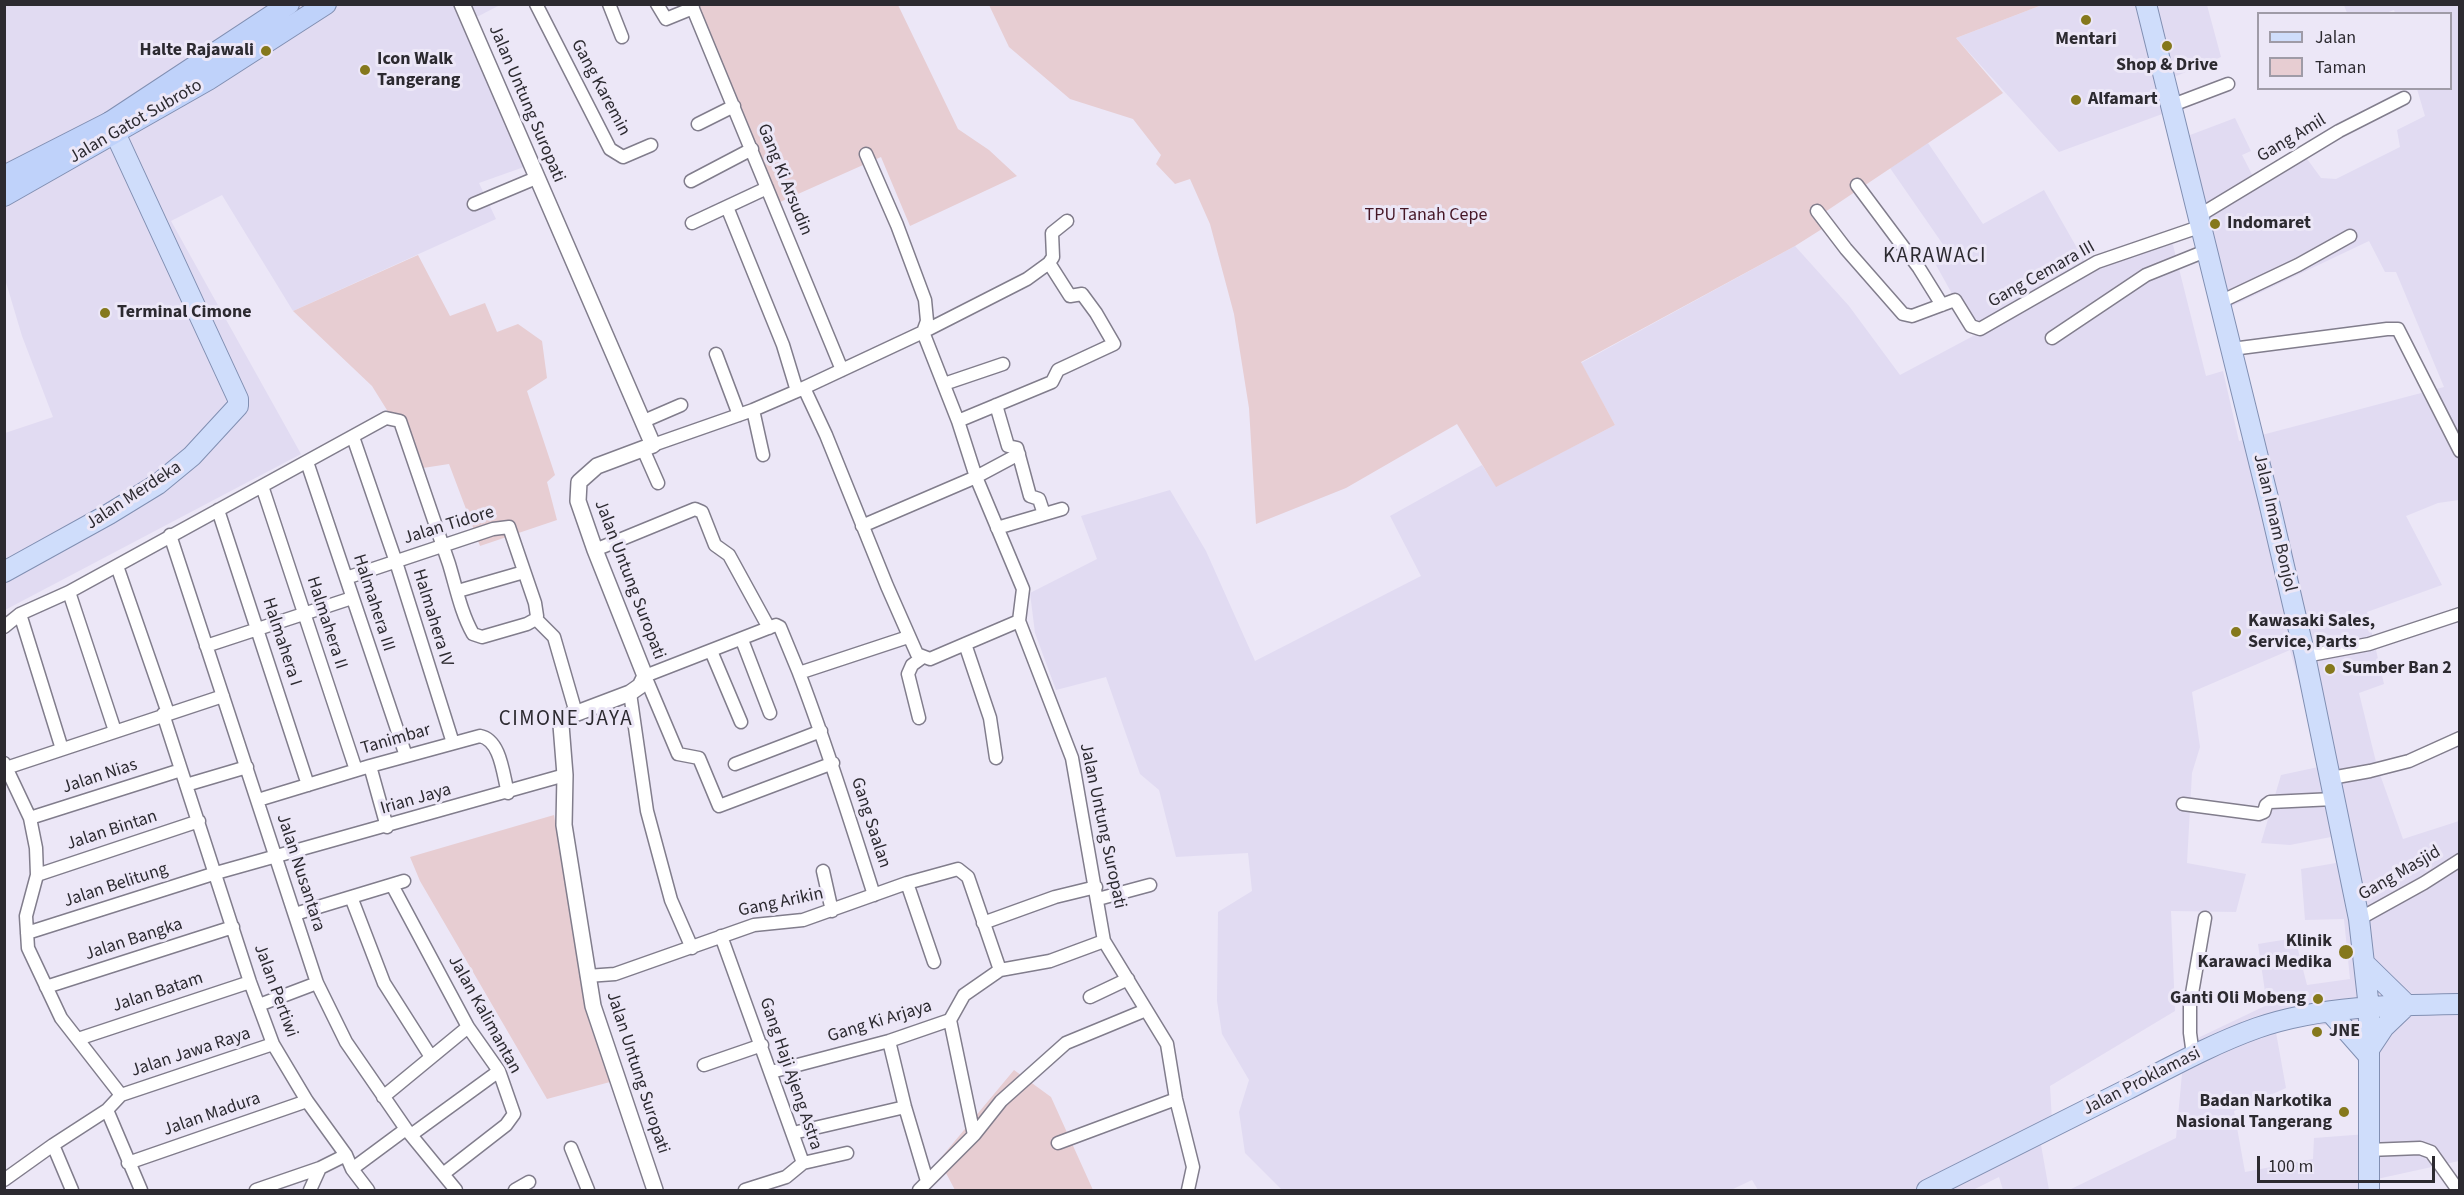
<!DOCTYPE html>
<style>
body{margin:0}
#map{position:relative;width:2464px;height:1195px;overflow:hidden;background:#ece7f7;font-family:"Source Sans 3",sans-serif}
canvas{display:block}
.frame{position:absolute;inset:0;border:6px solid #2c2a30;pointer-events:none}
.legend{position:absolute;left:2257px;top:12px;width:195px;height:78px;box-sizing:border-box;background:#ece7f7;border:2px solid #9f9ba7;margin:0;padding:8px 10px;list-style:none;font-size:18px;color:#2c2a30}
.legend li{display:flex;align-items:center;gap:12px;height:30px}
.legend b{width:30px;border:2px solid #9f9ba7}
.scale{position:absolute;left:2257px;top:1156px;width:178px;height:27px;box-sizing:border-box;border:3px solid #2c2a30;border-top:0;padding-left:8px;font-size:18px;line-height:21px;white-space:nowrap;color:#2c2a30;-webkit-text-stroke:4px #ece7f7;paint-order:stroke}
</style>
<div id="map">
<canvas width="2464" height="1195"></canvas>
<div class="frame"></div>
<ul class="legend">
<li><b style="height:8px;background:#cfddfb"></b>Jalan</li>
<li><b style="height:16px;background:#e7cdd2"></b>Taman</li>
</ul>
<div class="scale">100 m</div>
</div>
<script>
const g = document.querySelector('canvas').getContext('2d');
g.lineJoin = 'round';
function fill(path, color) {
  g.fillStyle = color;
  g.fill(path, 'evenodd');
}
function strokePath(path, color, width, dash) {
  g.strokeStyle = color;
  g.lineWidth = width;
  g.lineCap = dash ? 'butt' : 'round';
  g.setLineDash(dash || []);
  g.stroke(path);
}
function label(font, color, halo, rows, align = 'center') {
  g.font = font + ' "Source Sans 3",sans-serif';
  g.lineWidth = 6;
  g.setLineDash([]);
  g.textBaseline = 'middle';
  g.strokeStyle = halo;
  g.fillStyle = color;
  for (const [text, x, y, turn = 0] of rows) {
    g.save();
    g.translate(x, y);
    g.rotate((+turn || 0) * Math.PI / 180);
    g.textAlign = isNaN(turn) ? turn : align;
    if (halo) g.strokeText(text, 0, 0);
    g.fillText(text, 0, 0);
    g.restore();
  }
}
const built = new Path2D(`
 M 5,5 L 500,5 L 469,21 L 538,162 L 479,183 L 496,219 L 293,311 L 222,195 L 171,221 L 301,454 L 5,610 L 5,433 L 53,417 L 22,336 L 5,279 Z
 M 2042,5 L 2207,5 L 2221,57 L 2174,77 L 2184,106 L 2059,152 L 1956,38 Z
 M 2344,5 L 2459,5 L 2459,500 L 2438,503 L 2406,516 L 2442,585 L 2367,612 L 2384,684 L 2359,693 L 2377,766 L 2403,839 L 2459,821 L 2459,1161 L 2377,1179 L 2377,1190 L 2069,1190 L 2176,1138 L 2183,1063 L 2200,1037 L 2267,1005 L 2258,944 L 2295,938 L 2307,985 L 2350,979 L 2344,919 L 2305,920 L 2301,869 L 2336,863 L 2331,837 L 2290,845 L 2261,843 L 2281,775 L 2323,766 L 2290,650 L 2192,692 L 2200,747 L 2192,773 L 2187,863 L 2246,874 L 2236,912 L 2171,911 L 2175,1011 L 2050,1086 L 2052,1121 L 2038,1128 L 2049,1190 L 2003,1190 L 1999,1177 L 1973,1190 L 1758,1190 L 1752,1180 L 1731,1190 L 1282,1190 L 1245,1153 L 1239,1112 L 1249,1080 L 1222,1034 L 1217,1001 L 1218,912 L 1252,891 L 1248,853 L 1176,857 L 1159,790 L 1140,774 L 1106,677 L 1056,690 L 1035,633 L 1030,593 L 1097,559 L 1081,516 L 1170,490 L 1206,551 L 1255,661 L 1421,576 L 1390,516 L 1482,465 L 1496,486 L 1615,425 L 1581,363 L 1795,246 L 1849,306 L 1900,375 L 1975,335 L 1936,265 L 1951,256 L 1890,168 L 1928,143 L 1983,224 L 2044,190 L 2085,262 L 2170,233 L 2206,376 L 2223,371 L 2239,441 L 2444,387 L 2396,272 L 2385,272 L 2369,241 L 2215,314 L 2169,143 L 2235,118 L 2251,151 L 2242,155 L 2257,184 L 2305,156 L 2321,178 L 2336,179 L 2400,147 L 2397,130 L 2425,116 L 2417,89 L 2450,88 L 2450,14 L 2395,13 L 2394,10 L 2386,13 L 2347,13 ZM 2327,1025 L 2353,1044 L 2364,1086 L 2367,1134 L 2314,1138 L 2313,1159 L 2245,1172 L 2234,1111 L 2286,1088 L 2275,1027 Z`);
const green = new Path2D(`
 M 694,5 L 898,5 L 958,129 L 989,150 L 1017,176 L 910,226 L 881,157 L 780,202 L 710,35 Z
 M 989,5 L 2042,5 L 1956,38 L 2003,93 L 1825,212 L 1833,222 L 1795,246 L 1581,362 L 1615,425 L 1496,487 L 1457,424 L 1346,488 L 1256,524 L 1249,408 L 1234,314 L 1210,224 L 1190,179 L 1175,184 L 1156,164 L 1161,155 L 1133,119 L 1070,99 L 1009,47 Z
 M 418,255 L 450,316 L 485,303 L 497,332 L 518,324 L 542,341 L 547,378 L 527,391 L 555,475 L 547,482 L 557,520 L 480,546 L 449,464 L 423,468 L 372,386 L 293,311 Z
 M 554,815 L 590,1024 L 610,1082 L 547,1099 L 420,881 L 410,857 Z
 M 1014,1070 L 1051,1097 L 1093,1190 L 955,1190 L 939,1160 Z`);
const minor = new Path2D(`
 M 536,4 L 610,149 L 623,157 L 651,145
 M 609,4 L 622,37
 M 657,4 L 666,19 L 693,8
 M 691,4 L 842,370
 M 2170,106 L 2228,84
 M 698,124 L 734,106
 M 866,154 L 897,225 L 925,300 L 927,321 L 923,332
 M 691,181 L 752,149
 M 1857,185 L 1919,268 L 1942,305
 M 474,204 L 536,178
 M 727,207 L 783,345 L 797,391
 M 1817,211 L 1846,249 L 1903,314 L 1912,316 L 1955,300 L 1971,326 L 1980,329 L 2097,262 L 2202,226
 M 2200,215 L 2339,131 L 2404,98
 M 692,223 L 767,188
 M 2220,302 L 2298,265 L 2350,236
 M 923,332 L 958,421 L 976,477 L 1023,589 L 1019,621 L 1072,758 L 1104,941 L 1167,1044 L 1176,1099 L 1193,1167 L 1188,1190
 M 2052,338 L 2146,275 L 2208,250
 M 2232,349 L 2387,329 L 2398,329 L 2460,451
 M 716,354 L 739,415
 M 944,384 L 1003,364
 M 804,388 L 826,435 L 887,586 L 917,654 L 930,659 L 1019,621
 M 996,405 L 1008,446 L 1017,448 L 1030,496 L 1039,499 L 1044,514
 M 753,410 L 763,455
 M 644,421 L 681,405
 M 958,421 L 1052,382 L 1058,370 L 1114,344 L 1096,313 L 1082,294 L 1070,296 L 1049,263
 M 353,437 L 396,562 L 453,743
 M 653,445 L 753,410 L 797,391 L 923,332 L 1027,279 L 1049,263 L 1053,257 L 1052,233 L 1067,221
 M 643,449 L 658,483
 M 307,462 L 406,756
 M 262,486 L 356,770
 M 218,510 L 308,785
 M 862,526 L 976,477 L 1019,454
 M 997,528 L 1062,509
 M 170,535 L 317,983 L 346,1042 L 406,1129 L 456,1190
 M 595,550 L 695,509 L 702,512 L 715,545 L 729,555 L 769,628
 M 117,566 L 168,713
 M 458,591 L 524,572
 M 69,592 L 115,731
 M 20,614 L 62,749
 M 536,619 L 554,637 L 576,713
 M 4,627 L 20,614 L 69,592 L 386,418 L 400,421 C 416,469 433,516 449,564 C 456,587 461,613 473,634 L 482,637 L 527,624 L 536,619 L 537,616 L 535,603 L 509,527 L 493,529 L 346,578
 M 742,640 L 770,713
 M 965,644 L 990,718 L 996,758
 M 206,646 L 352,598
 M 711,651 L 741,722
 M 2305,656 L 2369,644 L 2460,614
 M 799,673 C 827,746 850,820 874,895
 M 630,693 L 647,811 L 671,900 L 692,948
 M 163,714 L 250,982 L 273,1044 L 307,1101 L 346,1155 L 352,1169 L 368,1190
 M 919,718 L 908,674 L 912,665 L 923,657
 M 4,763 L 30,818 L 36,848 L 37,875 L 26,916 L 28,948 L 61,1018 L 121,1095
 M 833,763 L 719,806 L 699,758 L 678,754 L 645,676 L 776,625 L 780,627 L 799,673 L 908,637
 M 735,764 L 821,731
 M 370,766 L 387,827
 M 6,768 L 223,696
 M 2331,778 L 2370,771 L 2409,761 L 2460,738
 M 186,785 L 247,767
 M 258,800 L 370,766 L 480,736 C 501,740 503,775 508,793
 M 2183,804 L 2259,814 L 2264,812 L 2266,805 L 2270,802 L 2334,799
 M 30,818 L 181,770
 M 823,871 L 832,911
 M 37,875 L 199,821
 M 907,883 L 934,962
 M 392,885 L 468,1027 L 499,1071 L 514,1114 L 506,1125 L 443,1174
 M 351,897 L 384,983 L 431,1057
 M 1098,899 L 1150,885
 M 295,914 L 404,881
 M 2359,919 L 2424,883 L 2460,860
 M 983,923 L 1055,897 L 1096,887
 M 27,933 L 216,873 L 565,775
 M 721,936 L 803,1163 L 786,1177 L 745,1190
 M 587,976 L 615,974 L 754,925 L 803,920 L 907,883 L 958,869 L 968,877 L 1000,970
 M 46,987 L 233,927
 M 1090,997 L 1128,979
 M 259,1005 L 317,983
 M 950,1020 L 964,995 L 1000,970 L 1050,961 L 1104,941
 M 78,1039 L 250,982
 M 889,1041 L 905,1107 L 927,1181
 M 2193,1055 L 2190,1033 L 2190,1005 L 2205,918
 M 704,1065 L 762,1045
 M 771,1072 L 889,1041 L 950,1020 L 974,1135 L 919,1190
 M 383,1097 L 468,1027
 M 107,1110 L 141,1190
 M 793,1133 L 905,1107
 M 411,1135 L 499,1071
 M 974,1135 L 1001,1101 L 1066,1043 L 1146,1010
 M 1058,1143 L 1176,1099
 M 53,1145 L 72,1190
 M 571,1148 L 588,1190
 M 2368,1150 L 2420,1148 L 2431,1152 L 2458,1190
 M 128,1163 L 307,1101
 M 803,1163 L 847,1153
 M 352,1169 L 406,1129
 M 4,1180 L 53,1145 L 107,1110 L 121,1095 L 273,1044
 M 256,1190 L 320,1168 L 346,1155
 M 310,1190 L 320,1168
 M 515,1190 L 529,1182`);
const tertiary = new Path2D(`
 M 462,4 L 653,445 L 597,466 L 579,482 L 578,501 L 595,550 L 645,676 L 640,686 L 630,693 L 564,718 L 561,725 L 565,775 L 564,825 L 593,1006 L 655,1190`);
const primary = new Path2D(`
 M 2146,4 L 2269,502 L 2305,656 L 2359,919 L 2369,1008 L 2369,1190
 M 4,572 L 109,514 L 158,484 L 192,456 L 238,406 L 238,399 L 110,122
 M 2364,963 L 2407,1005 L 2384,1027 L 2368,1051
 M 2331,1013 L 2368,1055
 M 1927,1190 C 1994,1157 2060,1123 2126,1090 C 2169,1068 2212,1044 2257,1028 C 2321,1006 2393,1005 2460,1004`);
const trunk = new Path2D(`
 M 4,176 L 110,122 L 289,4
 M 4,196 L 208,80 L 326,4`);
const markers = [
 [2086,20,6,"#85781c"],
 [2167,46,6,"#85781c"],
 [266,51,6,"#85781c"],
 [365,70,6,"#85781c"],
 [2076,100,6,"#85781c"],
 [2215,224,6,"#85781c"],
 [105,313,6,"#85781c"],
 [2236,632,6,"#85781c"],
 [2330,669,6,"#85781c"],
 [2346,952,8,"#85781c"],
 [2318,999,6,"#85781c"],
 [2317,1032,6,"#85781c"],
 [2344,1112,6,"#85781c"]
];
const poiNames = [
 ["Mentari",2086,40,"center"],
 ["Halte Rajawali",254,51,"right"],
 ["Icon Walk",377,60],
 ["Tangerang",377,81],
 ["Shop & Drive",2167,66,"center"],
 ["Alfamart",2088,100],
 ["Indomaret",2227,224],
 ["Terminal Cimone",117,313],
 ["Kawasaki Sales,",2248,622],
 ["Service, Parts",2248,643],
 ["Sumber Ban 2",2342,669],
 ["Klinik",2332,942,"right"],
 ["Karawaci Medika",2332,963,"right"],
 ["Ganti Oli Mobeng",2306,999,"right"],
 ["JNE",2329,1032],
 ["Badan Narkotika",2332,1102,"right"],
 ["Nasional Tangerang",2332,1123,"right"]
];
const streetNames = [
 ["Gang Karemin",600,88,62],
 ["Jalan Untung Suropati",526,104,67],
 ["Jalan Gatot Subroto",136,122,-30],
 ["Gang Amil",2292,139,-31],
 ["Gang Ki Arsudin",784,180,68],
 ["Gang Cemara III",2042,275,-29],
 ["Jalan Merdeka",134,496,-33],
 ["Jalan Imam Bonjol",2274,523,77],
 ["Jalan Tidore",449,526,-17],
 ["Jalan Untung Suropati",629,580,69],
 ["Halmahera III",373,603,72],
 ["Halmahera IV",432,618,73],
 ["Halmahera II",326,623,72],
 ["Halmahera I",281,642,72],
 ["Tanimbar",396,740,-16],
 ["Jalan Nias",100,777,-18],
 ["Irian Jaya",416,800,-16],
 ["Gang Saalan",870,823,72],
 ["Jalan Untung Suropati",1102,826,78],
 ["Jalan Bintan",112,831,-18],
 ["Jalan Nusantara",300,873,72],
 ["Gang Masjid",2400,874,-30],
 ["Jalan Belitung",116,886,-18],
 ["Gang Arikin",781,903,-12],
 ["Jalan Bangka",134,940,-18],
 ["Jalan Pertiwi",275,991,70],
 ["Jalan Batam",158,993,-18],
 ["Jalan Kalimantan",484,1015,61],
 ["Gang Ki Arjaya",880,1022,-17],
 ["Jalan Jawa Raya",191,1053,-18],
 ["Jalan Untung Suropati",637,1073,72],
 ["Gang Haji Ajeng Astra",790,1074,71],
 ["Jalan Proklamasi",2142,1082,-27],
 ["Jalan Madura",212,1115,-19]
];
const parkNames = [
 ["TPU Tanah Cepe",1426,216]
];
const quarterNames = [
 ["KARAWACI",1935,257],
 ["CIMONE JAYA",566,720]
];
fill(built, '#e1dbf2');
fill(green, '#e7cdd2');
strokePath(minor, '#817d8c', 15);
strokePath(tertiary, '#817d8c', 18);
strokePath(primary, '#818fb2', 22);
strokePath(trunk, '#818fb2', 22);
strokePath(minor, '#fff', 12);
strokePath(tertiary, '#fff', 15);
strokePath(primary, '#cfddfb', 20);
strokePath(trunk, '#bfd2fa', 20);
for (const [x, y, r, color] of markers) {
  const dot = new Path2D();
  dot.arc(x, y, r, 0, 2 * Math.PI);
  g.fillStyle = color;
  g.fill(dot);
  strokePath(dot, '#ece7f7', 2);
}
label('bold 18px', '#2c2a30', '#ece7f7', poiNames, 'left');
label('18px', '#2c2a30', '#ece7f7', streetNames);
label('18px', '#461726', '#ece7f7', parkNames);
g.letterSpacing = '1.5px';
label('21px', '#2c2a30', '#ece7f7', quarterNames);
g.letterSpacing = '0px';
</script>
